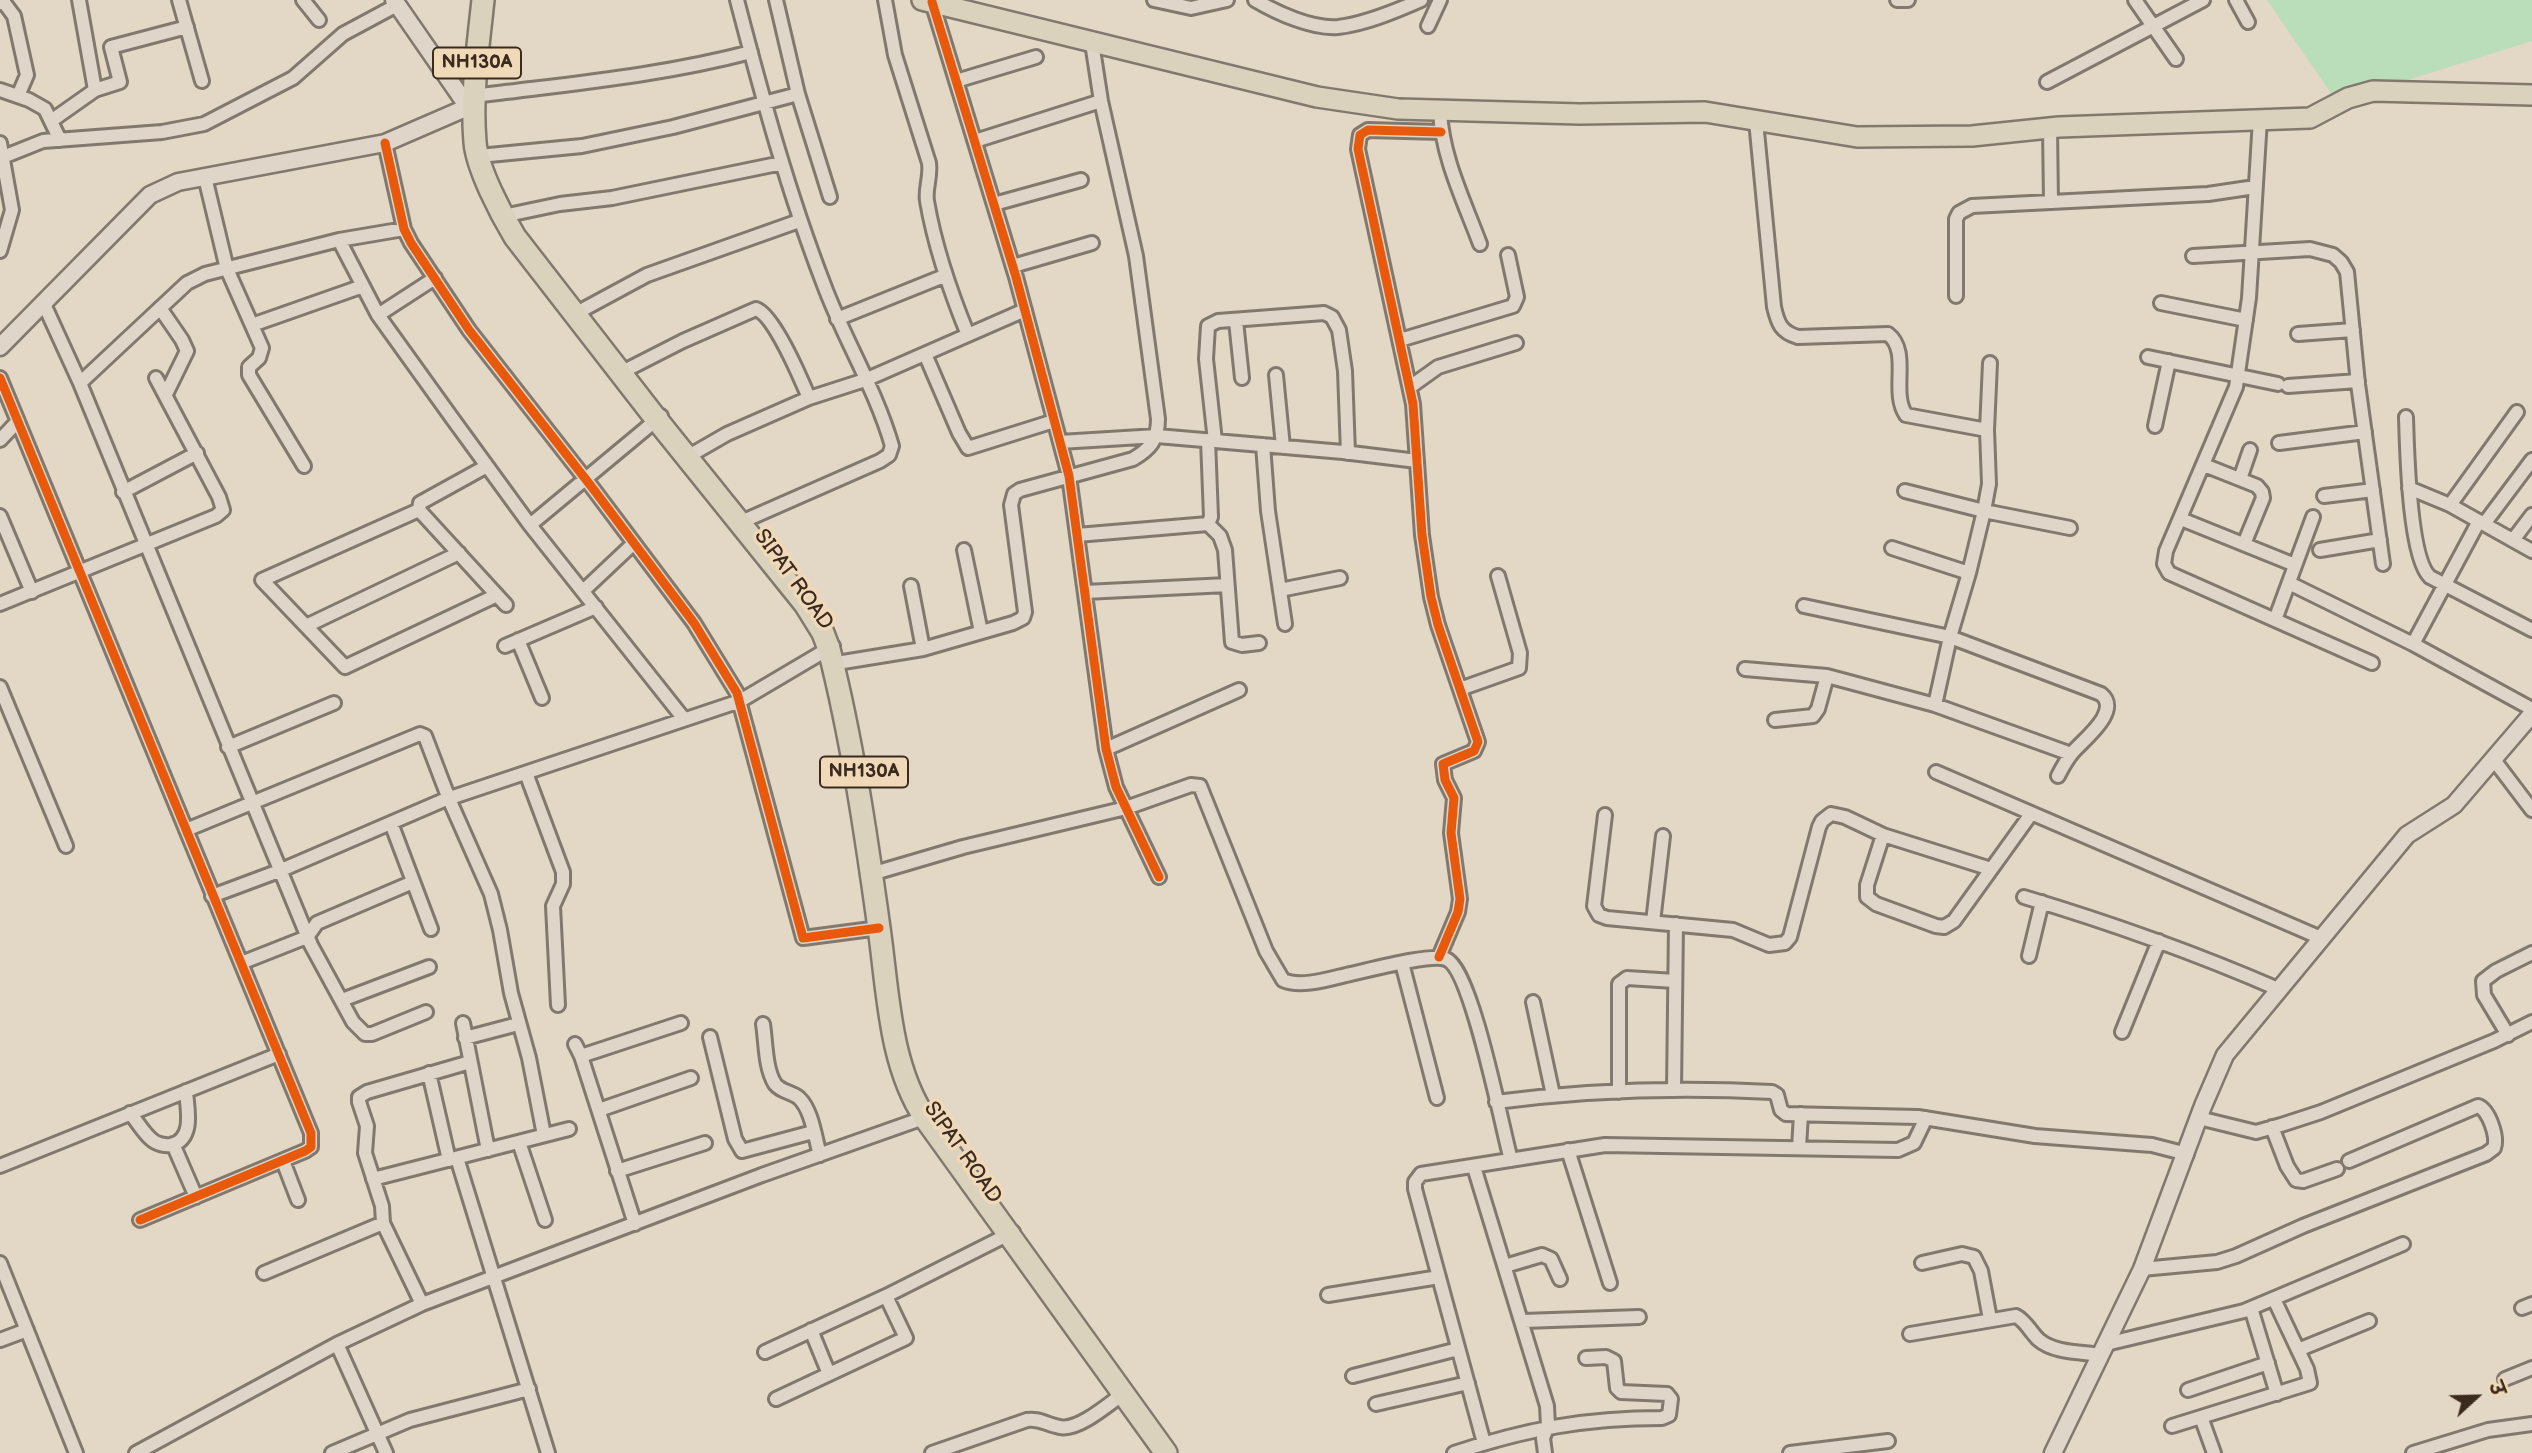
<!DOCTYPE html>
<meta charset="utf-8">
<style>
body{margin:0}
#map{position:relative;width:2532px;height:1453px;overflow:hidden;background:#e3d7c5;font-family:"Balsamiq Sans","Playpen Sans Deva",sans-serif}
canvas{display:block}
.north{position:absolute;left:2441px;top:1362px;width:70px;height:70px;-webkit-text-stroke:5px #f0d9b8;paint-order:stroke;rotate:68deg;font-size:19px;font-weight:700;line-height:28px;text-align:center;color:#3b2a1e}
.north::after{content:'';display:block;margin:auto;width:24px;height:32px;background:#3b2a1e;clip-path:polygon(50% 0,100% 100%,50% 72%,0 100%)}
</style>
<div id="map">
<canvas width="2532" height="1453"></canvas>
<div class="north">उ</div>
</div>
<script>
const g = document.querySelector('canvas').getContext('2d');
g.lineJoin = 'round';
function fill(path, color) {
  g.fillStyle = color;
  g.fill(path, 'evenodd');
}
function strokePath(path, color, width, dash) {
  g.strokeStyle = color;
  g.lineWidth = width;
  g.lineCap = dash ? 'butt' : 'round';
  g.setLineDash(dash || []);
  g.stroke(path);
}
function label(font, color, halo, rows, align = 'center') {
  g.font = font + ' "Balsamiq Sans",sans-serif';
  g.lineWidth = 7;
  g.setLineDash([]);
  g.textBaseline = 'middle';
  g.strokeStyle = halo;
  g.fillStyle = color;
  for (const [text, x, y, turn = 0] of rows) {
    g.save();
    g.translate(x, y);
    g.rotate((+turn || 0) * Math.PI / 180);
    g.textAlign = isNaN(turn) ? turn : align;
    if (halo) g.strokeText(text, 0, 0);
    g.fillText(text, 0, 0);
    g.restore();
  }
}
const green = new Path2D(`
 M 2267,0 L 2532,0 L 2532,41 L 2337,102 Z`);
const minor = new Path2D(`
 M 2,0 L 14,16 L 27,75 L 18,96
 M 179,0 L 202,81
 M 303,0 L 319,20
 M 737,0 C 762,96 788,192 824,285 C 844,339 876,390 892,446 L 889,455 L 880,461 L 748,519
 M 776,0 L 798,94 L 830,197
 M 885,0 L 895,55 L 929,163 C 931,178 925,188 927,201 C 935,248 950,291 968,335
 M 1154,0 L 1191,8 L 1227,0
 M 1255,0 C 1277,13 1312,29 1338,27 C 1365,24 1396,11 1421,0
 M 1897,0 L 1908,0
 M 2135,0 L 2176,59
 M 2236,0 L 2248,22
 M 932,2 L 1016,277 L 1069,476 L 1106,749 L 1116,787 L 1159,877
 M 1428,26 L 1440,0
 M 956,81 L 1036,57
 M 2047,82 L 2203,0
 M 0,90 L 29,100 L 45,109 L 60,140
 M 95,90 L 120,82 L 111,47 L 187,27
 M 475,96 C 567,84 660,76 751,52
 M 1440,111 C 1442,157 1464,201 1480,244
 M 2260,119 L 2249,298 L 2236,387 L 2166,551 L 2164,564 L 2169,573 L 2372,663
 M 51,121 L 95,90 L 79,0
 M 1756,121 L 1774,307 C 1778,324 1781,332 1798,337 L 1888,334 C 1911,352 1890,392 1906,415 L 1987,430
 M 2050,128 L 2051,202
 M 975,141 L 1101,101
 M 0,143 L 12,210 L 0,251
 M 385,143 L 404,229 L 411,243 L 469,330 L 591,486 L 694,623 L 737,693 L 803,938 L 879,928
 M 479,156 L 582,146 L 673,127 L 798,94
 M 3,157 L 43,141 L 162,132 L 204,124 L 293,78 L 343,34 L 397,5
 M 205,177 L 227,269 L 262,348 L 259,358 L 249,367 L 249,375 L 304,466
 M 994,204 L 1081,180
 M 503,216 L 560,204 L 612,198 L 782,163
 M 339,240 L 378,315 L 452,418 L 530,525 L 684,719
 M 2193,256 L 2310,249 L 2333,255 L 2341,262 L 2347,272 L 2358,384 L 2383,564
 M 1013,266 L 1092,243
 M 1956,296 L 1956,219 L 1959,213 L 1972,206 L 2208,194 L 2255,187
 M 43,302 L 80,383 L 311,945 L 353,1022 L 365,1034 L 372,1034 L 426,1012
 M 2161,303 L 2246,320
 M 160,308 L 182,340 L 187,351 L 166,394
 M 584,309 L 647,275 L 799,221
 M 378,315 L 435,278
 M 837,319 L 944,276
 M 1236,321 L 1242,378
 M 252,325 L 363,286
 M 2298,334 L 2353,330
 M 1400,340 L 1513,306 L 1517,297 L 1508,255
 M 925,354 L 959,433 L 968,448 L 1054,421
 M 2148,357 L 2278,384
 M 628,369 L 683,341 L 756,309 C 774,315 801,379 809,398
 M 1276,375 L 1283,447
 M 0,378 L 311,1133 L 311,1147 L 305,1151 L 140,1220
 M 80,383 L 187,283 L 205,274 L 339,240 L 404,229
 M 2288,386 L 2358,381
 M 1410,387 L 1438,367 L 1516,343
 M 2406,417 C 2407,448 2409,558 2430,577 L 2532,630
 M 2155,426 L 2169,361
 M 0,440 L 18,421
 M 1215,441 L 1206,359 L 1208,326 L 1218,321 L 1324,313 L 1332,317 L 1339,330 L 1345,371 L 1348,453
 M 1060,442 L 1157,436 L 1343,452 L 1417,461
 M 2279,443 L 2365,432
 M 1263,445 L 1268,511 L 1285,624
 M 694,453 L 727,434 L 809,398 L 865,380 L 1025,310
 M 2204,465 L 2257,486 L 2262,492 L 2263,498 L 2244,544
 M 2240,479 L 2250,450
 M 2409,488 L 2450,505 L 2532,551
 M 1905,491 L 1984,511 L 2070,528
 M 123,492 L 197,453
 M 2324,496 L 2373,490
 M 2450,505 L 2517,412
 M 419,510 L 420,503 L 487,466
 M 0,516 L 32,592
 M 2181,519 L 2295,565
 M 1208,524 L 1220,536 L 1225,550 L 1232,642 L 1242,645 L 1259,643
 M 2484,524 L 2532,460
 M 530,525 L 661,416
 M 1077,535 L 1208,524 L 1211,517 L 1208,440
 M 2513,540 L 2532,515
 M 1892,548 L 1969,573
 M 964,550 L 981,632
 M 2320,550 L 2380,540
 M 2289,583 L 2413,644 L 2532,709
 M 911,586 L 923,649
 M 1280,590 L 1340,578
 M 583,591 L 634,543
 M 1085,592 L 1227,585
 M 497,595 L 345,667 L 262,580 L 419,510 L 506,605
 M 0,604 L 216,516 L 223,510 L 219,497 L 156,378
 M 1804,606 L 1950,637 L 2101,694 C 2122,711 2083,740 2073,752 C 2067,759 2062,768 2058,776
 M 2275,620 L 2313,517
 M 306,626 L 459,553
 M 518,640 L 542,698
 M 2413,644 L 2479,521
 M 505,646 L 596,607
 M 843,662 L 923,649 L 1013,623 L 1023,618 L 1025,612 L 1011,505 L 1014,494 L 1020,490 L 1133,459 C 1150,449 1158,440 1158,419 L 1136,256 L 1101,101 L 1092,43
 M 1745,669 L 1827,676 L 1935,705 L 2071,754
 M 0,687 L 66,846
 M 1460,689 L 1519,668 L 1520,653 L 1498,576
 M 1935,705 L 1950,637 L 1969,573 L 1984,511 L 1989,484 L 1987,430 L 1990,363
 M 1775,720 L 1813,716 L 1818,709 L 1827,676
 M 228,747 L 334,703
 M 1106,749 L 1239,690
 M 2494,760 L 2532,810
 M 1936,772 L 2321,938
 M 526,773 L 563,872 L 563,884 L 553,906 L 558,1005
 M 1605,815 L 1594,906 L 1599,915 L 1607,918 L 1733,930 L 1769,945 L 1785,943 L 1790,937 L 1819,827 L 1822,821 L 1831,814 L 1845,817 L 1883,835 L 1991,869
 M 391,823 L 431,929
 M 186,830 L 420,734 L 425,736 L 449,799 L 491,894 L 500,930 L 511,993 L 529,1058 L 544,1135
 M 1883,835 L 1867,885 L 1867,897 L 1876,904 L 1936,926 L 1944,927 L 1954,921 L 2031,814
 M 871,874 L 963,847 L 1126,808 L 1191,785 L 1200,786 L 1266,951 L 1283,980 C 1300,988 1329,979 1346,975 C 1366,971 1430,953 1446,959 C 1472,969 1502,1128 1511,1160
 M 212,896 L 279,871 L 444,800 L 740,701 L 833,646
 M 2024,897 C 2111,923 2195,953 2278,989
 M 1653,922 L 1663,836
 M 2029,956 L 2042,902
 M 1439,957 L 1458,912 L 1460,899 L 1451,833 L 1454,798 L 1445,780 L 1443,764 L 1474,751 L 1478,742 L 1438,625 L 1431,597 L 1422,535 L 1413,404 L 1358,149 L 1360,135 L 1368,130 L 1441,132
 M 241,963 L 307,937 L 317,923 L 413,882
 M 1402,963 L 1437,1098
 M 342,1000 L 429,967
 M 1533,1002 L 1553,1095
 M 463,1023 L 488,1150
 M 763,1024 C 766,1043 765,1068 775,1084 C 781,1092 792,1092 799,1098 C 812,1110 815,1138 820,1155
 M 2122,1032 L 2159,941
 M 2508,1035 L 2484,995 L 2483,981 L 2496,971 L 2532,953
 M 710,1037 L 735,1139 L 742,1151 L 813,1132
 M 465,1038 L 518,1024
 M 575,1044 L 581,1056 L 635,1224
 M 581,1056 L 681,1023
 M 429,1073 L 449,1160
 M 1674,1090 L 1676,924
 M 1619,1092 L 1619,984 L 1627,978 L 1675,981
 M 1496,1102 C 1587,1090 1680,1087 1772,1092 L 1777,1095 L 1781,1110 L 1786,1114 L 1918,1117 L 2035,1136 L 2152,1145 L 2187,1154
 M 599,1110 L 691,1078
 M 130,1113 C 137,1121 143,1132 151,1139 C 156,1144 165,1146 172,1145 C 195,1138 187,1108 186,1091
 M 2199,1118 L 2256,1132 L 2281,1125 L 2321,1112 L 2494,1041 L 2532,1022
 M 2272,1127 L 2287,1166 L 2296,1180 L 2303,1181 L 2337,1169
 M 519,1142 L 545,1220
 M 173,1144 L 196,1197
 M 1799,1148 L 1801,1114
 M 1568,1150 L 1610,1283
 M 457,1158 L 548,1453
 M 283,1161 L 298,1200
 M 0,1166 L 279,1054
 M 1474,1167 L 1547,1406 L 1548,1426 L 1543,1438 L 1545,1453
 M 617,1171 L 705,1143
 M 373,1179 L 569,1129
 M 383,1223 L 382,1206 L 365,1153 L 367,1126 L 359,1102 L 359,1097 L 367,1092 L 470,1062
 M 0,1263 L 76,1453
 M 1922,1263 L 1962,1254 L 1974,1257 L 1981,1271 L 1990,1319
 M 1505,1266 L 1542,1255 L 1551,1259 L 1560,1279
 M 2142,1269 L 2217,1262 L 2236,1256 L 2303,1226 L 2486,1154 L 2494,1148 C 2498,1137 2489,1110 2478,1106 L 2349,1161
 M 264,1273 L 383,1223 L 422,1304
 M 1328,1295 L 1439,1277
 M 2251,1308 L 2277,1394
 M 2522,1308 L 2532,1304
 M 1523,1321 L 1639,1317
 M 811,1330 L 829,1374
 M 1910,1334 L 2016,1316 C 2026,1321 2031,1333 2039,1340 C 2054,1353 2082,1352 2101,1355
 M 0,1340 L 27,1330
 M 337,1344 L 386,1453
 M 2106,1344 L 2244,1311 L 2403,1244
 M 2298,1350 L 2369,1321
 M 765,1352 L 886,1296 L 1013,1232
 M 1353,1376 L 1458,1349
 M 2505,1379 L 2532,1368
 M 2188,1390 L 2268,1363
 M 776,1399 L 906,1338 L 886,1296
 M 1376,1404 L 1468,1383
 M 2201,1417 L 2214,1453
 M 2172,1426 L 2310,1383 L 2307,1369 L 2274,1299
 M 1484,1443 L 1415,1189 L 1415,1182 L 1421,1174 L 1605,1145 L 1898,1150 L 1914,1143 L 1926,1118
 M 136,1453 L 337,1344 L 422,1304 L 762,1175 L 929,1116
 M 332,1453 L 410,1420 L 529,1389
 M 932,1453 L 1027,1420 C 1039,1418 1048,1425 1060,1427 C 1078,1431 1109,1404 1124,1393
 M 1454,1453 C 1526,1429 1586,1418 1662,1418 L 1669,1415 L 1671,1399 L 1667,1394 L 1621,1392 L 1617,1388 L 1614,1361 L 1606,1357 L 1586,1358
 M 1790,1453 L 1888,1441
 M 2413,1453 L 2488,1430 L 2532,1424`);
const tertiary = new Path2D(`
 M 394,0 L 468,107
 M 0,1 L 2,0
 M 0,347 L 150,195 L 178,182 L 385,143 L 475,104
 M 2053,1453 L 2142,1269 L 2203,1106 L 2225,1055 L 2407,835 L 2454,805 L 2532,714`);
const primary = new Path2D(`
 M 922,0 L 1317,97 L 1398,109 L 1580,114 L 1705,112 L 1857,137 L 1972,136 L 2059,127 L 2310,118 L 2348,98 L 2373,91 L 2532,95`);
const trunk = new Path2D(`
 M 483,0 C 478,47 471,95 475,142 C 477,168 501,214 515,237 L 657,420 L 805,604 L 823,633 L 829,649 C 852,740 866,834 879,928 C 888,990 889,1064 925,1118 L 1166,1453`);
const cycleway = new Path2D(`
 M 932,2 L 1016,277 L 1069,476 L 1106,749 L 1116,787 L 1159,877
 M 385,143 L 404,229 L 411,243 L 469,330 L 591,486 L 694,623 L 737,693 L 803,938 L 879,928
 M 0,378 L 311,1133 L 311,1147 L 305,1151 L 140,1220
 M 1439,957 L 1458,912 L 1460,899 L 1451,833 L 1454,798 L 1445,780 L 1443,764 L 1474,751 L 1478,742 L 1438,625 L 1431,597 L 1422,535 L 1413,404 L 1358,149 L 1360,135 L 1368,130 L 1441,132`);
const shields = [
 [477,63,88],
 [864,772,88]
];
const shieldNames = [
 ["NH130A",477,63],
 ["NH130A",864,772]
];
const streetNames = [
 ["SIPAT ROAD",793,580,54],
 ["SIPAT ROAD",962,1153,55]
];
fill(green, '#baddba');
strokePath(minor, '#82796e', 18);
strokePath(tertiary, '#82796e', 21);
strokePath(primary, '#82796e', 24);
strokePath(trunk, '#82796e', 26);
strokePath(minor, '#dfd6c9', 12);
strokePath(tertiary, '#dfd6c9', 16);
strokePath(primary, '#dad2bd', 19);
strokePath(trunk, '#dad2bd', 21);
strokePath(cycleway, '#e8590c', 9);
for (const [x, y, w] of shields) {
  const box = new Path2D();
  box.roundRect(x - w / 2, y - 15.5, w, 31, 5);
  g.fillStyle = '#f0d9b8';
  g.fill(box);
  strokePath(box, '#3b2a1e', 2);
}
label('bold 19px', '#3b2a1e', null, shieldNames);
label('21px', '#3b2a1e', '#f0d9b8', streetNames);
</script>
